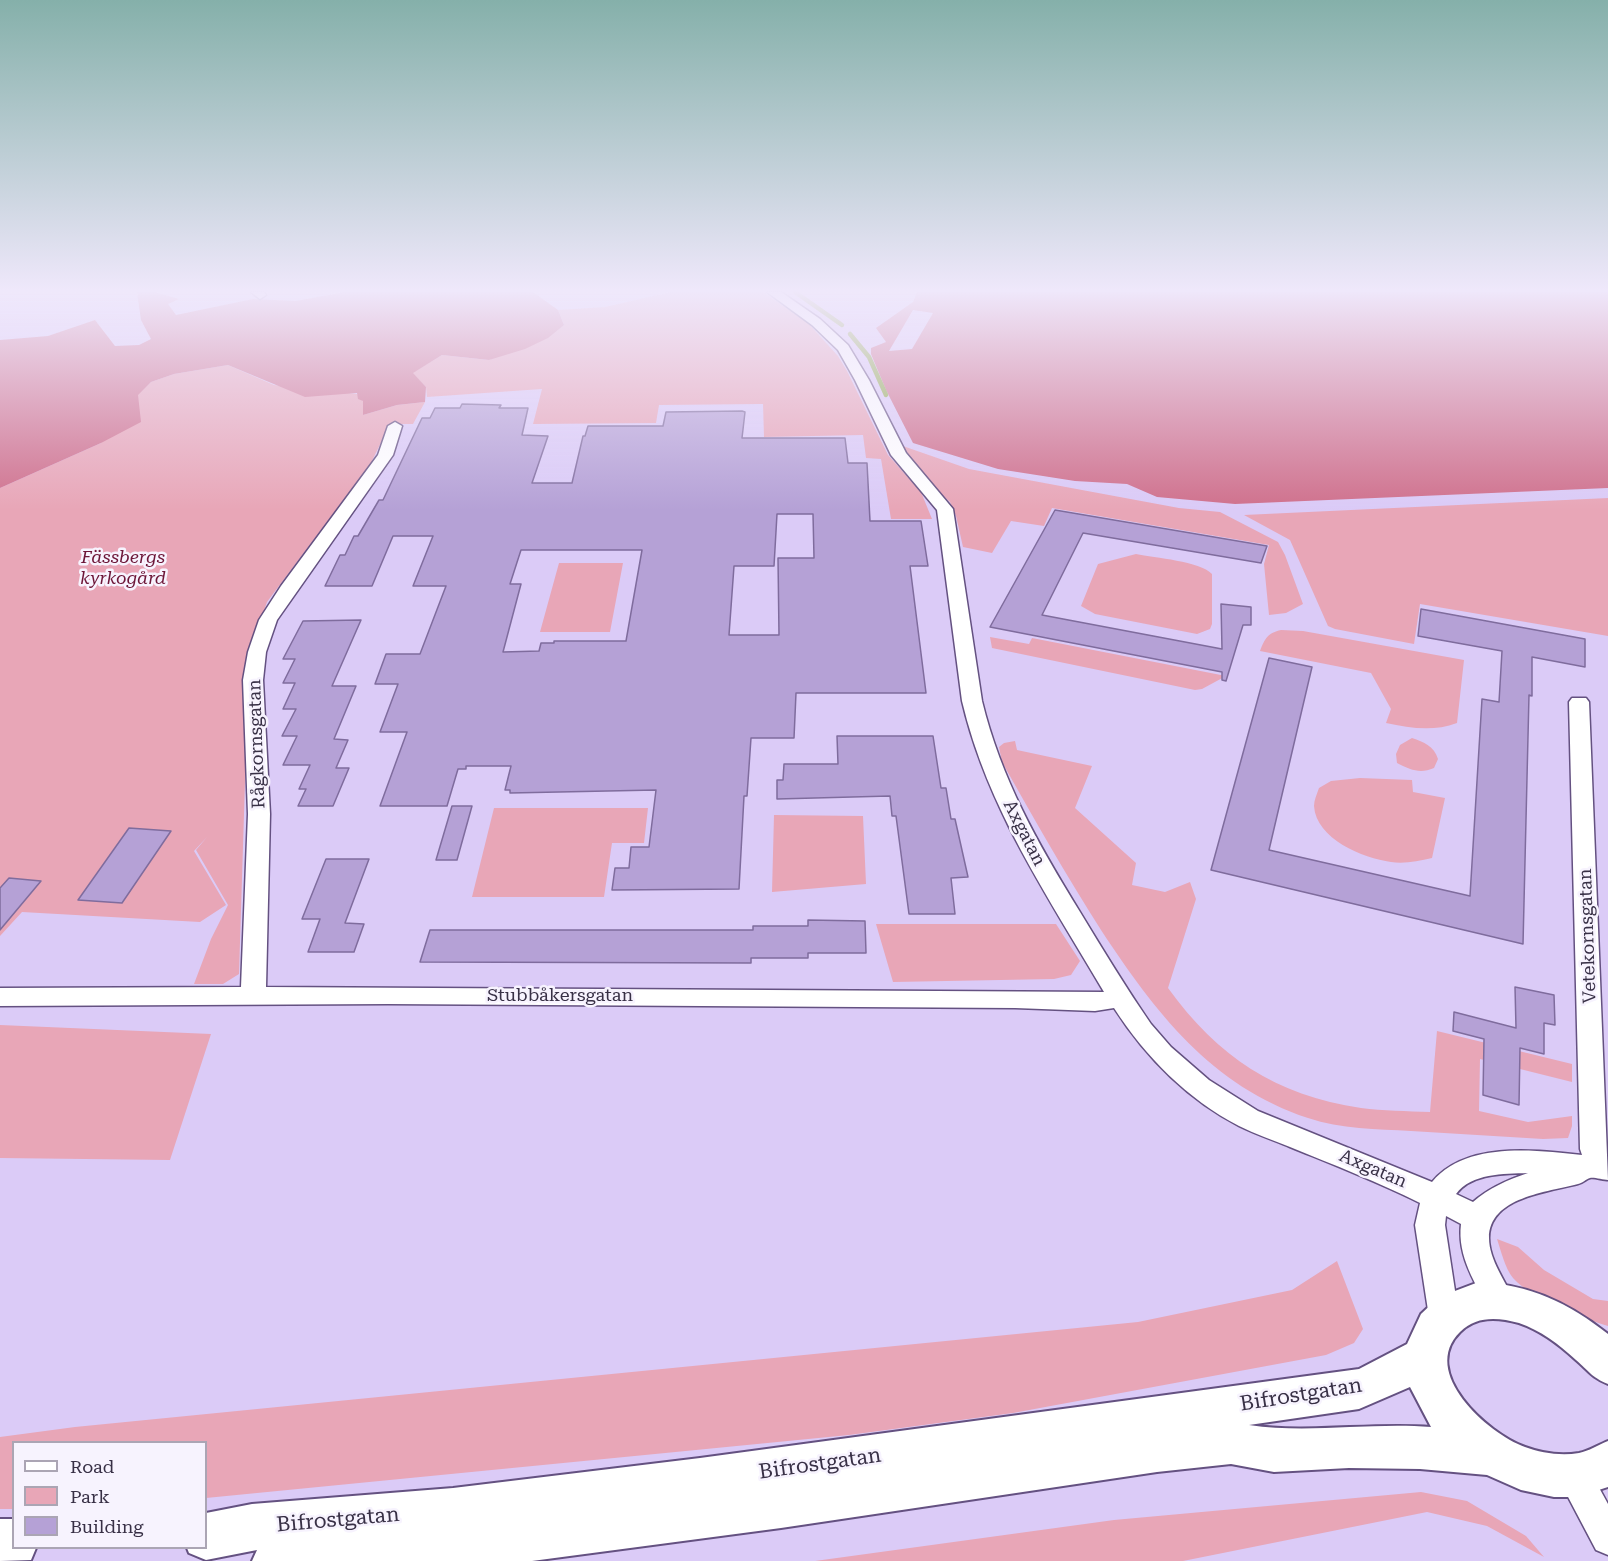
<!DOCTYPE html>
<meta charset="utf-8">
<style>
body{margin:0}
#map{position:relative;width:1608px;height:1561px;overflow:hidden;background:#dbcbf7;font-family:"Roboto Serif",serif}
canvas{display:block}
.legend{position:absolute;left:12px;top:1441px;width:195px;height:108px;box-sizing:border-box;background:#f7f3fe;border:2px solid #aba5b4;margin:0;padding:8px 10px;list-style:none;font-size:18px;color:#383046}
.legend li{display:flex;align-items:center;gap:12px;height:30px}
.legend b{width:30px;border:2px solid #aba5b4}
</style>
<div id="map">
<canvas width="1608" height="1561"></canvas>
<ul class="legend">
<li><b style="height:8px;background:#fff"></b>Road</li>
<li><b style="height:16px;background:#e8a6b7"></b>Park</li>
<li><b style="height:16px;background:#b5a1d6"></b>Building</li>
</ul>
</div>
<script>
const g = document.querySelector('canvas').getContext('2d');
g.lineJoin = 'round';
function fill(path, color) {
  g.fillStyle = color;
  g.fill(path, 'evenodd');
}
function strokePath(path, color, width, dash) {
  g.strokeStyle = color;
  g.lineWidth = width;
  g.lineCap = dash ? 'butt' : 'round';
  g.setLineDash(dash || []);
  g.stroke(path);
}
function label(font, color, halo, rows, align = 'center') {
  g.font = font + ' "Roboto Serif",serif';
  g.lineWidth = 5;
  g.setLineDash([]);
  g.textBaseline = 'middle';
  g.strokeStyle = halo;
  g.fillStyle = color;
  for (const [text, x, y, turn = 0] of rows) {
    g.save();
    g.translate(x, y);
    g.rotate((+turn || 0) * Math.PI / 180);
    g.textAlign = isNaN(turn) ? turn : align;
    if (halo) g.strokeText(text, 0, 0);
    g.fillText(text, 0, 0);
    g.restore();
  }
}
const green = new Path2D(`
 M 671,292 L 763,292 L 808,323 L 838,356 L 847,371 L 888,455 L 921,492 L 932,519 L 891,519 L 881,459 L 866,458 L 863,435 L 764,437 L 763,404 L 659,405 L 656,423 L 533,424 L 542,389 L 427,397 L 426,387 L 412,373 L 442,355 L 489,360 L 564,325 L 558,310 L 605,307 Z
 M 228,365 L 274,385 L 357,394 L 363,401 L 363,415 L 397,405 L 425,402 L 413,424 L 390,424 L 371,463 L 267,602 L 249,655 L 239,974 L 223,984 L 194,984 L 211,939 L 228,905 L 196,850 L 207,837 L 194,851 L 226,905 L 200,922 L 22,912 L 0,936 L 0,488 L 101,443 L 137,395 L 151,382 L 174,374 Z
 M 900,445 L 969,469 L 1179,508 L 1220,512 L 1278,542 L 1285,555 L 1303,604 L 1286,613 L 1269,615 L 1264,564 L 1269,545 L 1052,508 L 1044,526 L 1011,521 L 992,553 L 963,547 L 956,516 L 950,502 L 923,478 Z
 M 1608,498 L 1608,636 L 1420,604 L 1414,644 L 1335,629 L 1328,626 L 1290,540 L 1244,515 Z
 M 1136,554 C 1155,558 1200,561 1212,574 L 1212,624 L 1210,629 L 1197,634 L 1095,614 L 1081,606 L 1098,564 Z
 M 559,563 L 623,563 L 610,632 L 540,632 Z
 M 1281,630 L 1303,631 L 1464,660 L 1457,723 C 1433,732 1410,728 1386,723 L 1391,709 L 1371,673 L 1260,651 C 1265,638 1268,633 1281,630 Z
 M 990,637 L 1029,644 L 1032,638 L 1226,676 L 1202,689 L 1195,690 L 992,648 Z
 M 1412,738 C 1424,742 1434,746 1438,759 L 1434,768 C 1420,774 1411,770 1397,763 L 1396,754 L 1400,745 Z
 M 1015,741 L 1017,750 L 1092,766 L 1075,808 L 1136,863 L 1132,885 L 1165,892 L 1190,882 L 1196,899 L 1168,988 C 1218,1057 1275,1095 1361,1108 C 1383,1111 1407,1111 1430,1112 L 1437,1031 L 1572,1064 L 1572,1082 L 1480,1059 L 1479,1111 L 1528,1122 L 1572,1116 L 1572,1126 L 1568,1138 L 1543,1139 C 1499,1136 1455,1134 1411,1131 C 1377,1129 1341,1129 1308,1118 C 1211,1086 1155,1012 1101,930 C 1066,875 1034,819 1002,762 L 999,747 L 1004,743 Z
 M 1360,778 L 1412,780 L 1413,792 L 1445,798 L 1432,858 C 1418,861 1405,864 1391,862 C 1363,858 1316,839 1314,806 C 1314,800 1317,794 1319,788 L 1331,781 Z
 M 494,808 L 648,808 L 644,843 L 612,843 L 604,897 L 472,897 Z
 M 774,815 L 863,816 L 866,884 L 772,892 Z
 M 876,924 L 1056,924 L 1080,961 L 1071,975 L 1054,979 L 893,982 Z
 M 0,1025 L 211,1034 L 170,1160 L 0,1158 Z
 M 1497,1239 L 1518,1247 L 1544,1270 L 1593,1299 L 1608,1301 L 1608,1326 C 1579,1317 1534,1301 1513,1278 C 1505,1268 1501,1251 1497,1239 Z
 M 1337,1261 L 1363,1329 L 1354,1343 L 1326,1355 L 1013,1413 L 849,1435 L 206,1498 L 206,1442 L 14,1442 L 13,1509 L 0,1509 L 0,1437 L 75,1427 L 1138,1322 L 1292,1290 Z
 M 1421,1492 L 1467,1501 L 1526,1536 L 1544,1557 L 1487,1526 L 1427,1512 L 1183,1561 L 815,1561 L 1114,1520 Z`);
const forest = new Path2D(`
 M 137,292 L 155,292 L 179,299 L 168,304 L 176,315 L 253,299 L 296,301 L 344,292 L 533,292 L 558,310 L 564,325 L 548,338 L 525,349 L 489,360 L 442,355 L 413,373 L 426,387 L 425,402 L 397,405 L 363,415 L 363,401 L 358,399 L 357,393 L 305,397 L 228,365 L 174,374 L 151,382 L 138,395 L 141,422 L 101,443 L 0,488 L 0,340 L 48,336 L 95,320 L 115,346 L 139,345 L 151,339 L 141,320 Z
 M 917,292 L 1608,292 L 1608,488 L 1235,504 L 1157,497 L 1127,484 L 1075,481 L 998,469 L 913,443 L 886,390 L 871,354 L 871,348 L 886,342 L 876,328 L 913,302 ZM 913,310 L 933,313 L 912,349 L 889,351 Z`);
const stream = new Path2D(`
 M 795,292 L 842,325
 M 850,334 L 869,357
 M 869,357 L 886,395`);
const building = new Path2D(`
 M 462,404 L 501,405 L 499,408 L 528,408 L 522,435 L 548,436 L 532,483 L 572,483 L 583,436 L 585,436 L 588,426 L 663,426 L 666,412 L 742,411 L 745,412 L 742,438 L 845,438 L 848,463 L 867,463 L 870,521 L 921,521 L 928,566 L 910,566 L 926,693 L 796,693 L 794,738 L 751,738 L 747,796 L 744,796 L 739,889 L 612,890 L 615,868 L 629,868 L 631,847 L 649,847 L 656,790 L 510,793 L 510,790 L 505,790 L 511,766 L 466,766 L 466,769 L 458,769 L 447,806 L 380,806 L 407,732 L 380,732 L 398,684 L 375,684 L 386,654 L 420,654 L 446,586 L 413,586 L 433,536 L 393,536 L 372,586 L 325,586 L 340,555 L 345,555 L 354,536 L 358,536 L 379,500 L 383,500 L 422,418 L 430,418 L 435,408 L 460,408 ZM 777,514 L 813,514 L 814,558 L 778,558 L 779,635 L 729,635 L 734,566 L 774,566 ZM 521,550 L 642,550 L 626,641 L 554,641 L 554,643 L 541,643 L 539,651 L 503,652 L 521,584 L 510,584 Z
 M 1055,510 L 1267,546 L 1261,563 L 1083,533 L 1042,615 L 1222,649 L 1221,604 L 1251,607 L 1251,625 L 1243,625 L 1226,681 L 1222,680 L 1222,672 L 990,627 Z
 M 1421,609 L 1585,639 L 1585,667 L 1532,657 L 1532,696 L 1529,695 L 1523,944 L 1211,870 L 1269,658 L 1312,667 L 1269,850 L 1470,896 L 1482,699 L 1499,702 L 1502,651 L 1418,636 Z
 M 361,620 L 332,686 L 356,686 L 334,739 L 348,740 L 336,768 L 349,768 L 333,806 L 298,806 L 306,789 L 299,789 L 310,765 L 283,765 L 297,736 L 282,736 L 296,709 L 283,709 L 295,683 L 283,683 L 295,659 L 283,659 L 303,621 Z
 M 837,736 L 933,736 L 941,788 L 946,788 L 951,819 L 955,819 L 968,877 L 951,878 L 955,914 L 909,914 L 896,816 L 892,816 L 890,796 L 777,799 L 777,780 L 783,780 L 784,764 L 838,764 Z
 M 452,806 L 472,806 L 457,860 L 436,860 Z
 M 129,828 L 171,831 L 122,903 L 78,900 Z
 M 326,859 L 369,859 L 345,923 L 364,924 L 354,952 L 308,952 L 320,919 L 302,919 Z
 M 9,878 L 41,881 L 0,930 L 0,888 Z
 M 808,920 L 865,921 L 866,953 L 808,953 L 808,958 L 751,958 L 751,963 L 420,962 L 430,930 L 753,930 L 753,926 L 808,926 Z
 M 1515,987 L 1554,995 L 1555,1025 L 1544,1023 L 1544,1054 L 1520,1048 L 1519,1105 L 1483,1095 L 1484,1039 L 1453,1031 L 1454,1012 L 1516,1028 Z`);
const street = new Path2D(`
 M 251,292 L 264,292 L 266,295 L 260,299 Z
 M 767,292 L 781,292 L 820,319 L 848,345 L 869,380 L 906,453 L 953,509 L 982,701 C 1001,779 1038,844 1080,912 C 1103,950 1126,988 1151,1024 L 1171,1047 L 1209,1080 L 1258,1111 L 1432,1182 C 1466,1141 1535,1150 1582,1155 L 1580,1149 L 1569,702 L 1572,698 L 1586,698 L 1589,702 L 1608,1180 C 1603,1180 1594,1177 1590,1178 C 1586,1179 1583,1183 1578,1184 C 1548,1192 1489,1197 1489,1238 C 1489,1260 1506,1282 1515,1302 L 1511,1311 L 1500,1315 L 1489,1311 C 1476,1283 1457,1257 1461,1224 L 1446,1216 L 1445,1225 L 1459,1317 L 1455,1327 L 1444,1331 L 1433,1327 L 1429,1317 L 1415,1225 L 1420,1203 C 1378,1182 1334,1165 1290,1147 C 1273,1140 1255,1134 1239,1126 C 1187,1099 1145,1056 1114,1008 L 1095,1011 L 1015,1008 L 388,1004 L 0,1006 L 0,988 L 241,987 L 248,814 L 243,680 L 248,652 L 259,620 L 281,586 L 378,455 L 388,426 L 395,422 L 402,426 L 393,455 L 277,620 L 266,652 L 263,680 L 270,814 L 266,987 L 1104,992 C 1049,898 987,808 962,701 L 937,510 L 891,455 L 855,380 L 838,350 L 812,325 ZM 1528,1173 C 1507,1180 1489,1188 1473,1202 L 1456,1194 C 1472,1173 1503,1174 1528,1173 Z
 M 1574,1460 L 1586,1464 L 1608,1504 L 1608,1555 L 1596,1550 L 1557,1476 L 1562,1464 Z`);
const secondary = new Path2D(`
 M 1476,1283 C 1526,1282 1569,1303 1608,1334 L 1608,1384 C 1591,1377 1589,1371 1576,1360 C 1560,1345 1540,1330 1519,1323 C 1497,1317 1476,1316 1460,1332 C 1419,1372 1487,1433 1525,1447 C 1541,1453 1561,1456 1579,1453 C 1589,1451 1598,1445 1608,1441 L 1608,1487 L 1577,1497 L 1554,1497 L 1521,1490 L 1487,1475 L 1420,1469 L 1349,1468 L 1274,1472 L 1231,1464 L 1157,1472 L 781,1528 L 532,1561 L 252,1561 L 257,1550 L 206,1560 L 189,1553 L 187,1548 L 206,1548 L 206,1513 L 252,1504 L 453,1488 L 700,1458 L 1359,1369 L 1407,1344 L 1421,1314 L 1439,1297 ZM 1410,1387 L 1431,1427 C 1371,1422 1309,1434 1249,1425 L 1359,1409 Z
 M 0,1519 L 14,1519 L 14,1548 L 36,1548 L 31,1560 L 0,1561 Z`);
const parkNames = [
 ["Fässbergs",123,558],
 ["kyrkogård",123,579]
];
const streetNames = [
 ["Rågkornsgatan",257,744,-92],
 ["Axgatan",1024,833,63],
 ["Vetekornsgatan",1588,936,-92],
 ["Stubbåkersgatan",560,996],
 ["Axgatan",1373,1169,23]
];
const nearStreetnames = [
 ["Bifrostgatan",1301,1395,-9],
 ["Bifrostgatan",820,1464,-8],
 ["Bifrostgatan",338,1520,-5]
];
fill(green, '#e8a6b7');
fill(forest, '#cf708c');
strokePath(stream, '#91a94c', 4.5);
fill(building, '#b5a1d6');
strokePath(building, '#7f6c9d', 1.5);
strokePath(street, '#645181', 3);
strokePath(secondary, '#645181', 4);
fill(street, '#fff');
fill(secondary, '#fff');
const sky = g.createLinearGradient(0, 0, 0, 510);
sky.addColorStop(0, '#85b0aa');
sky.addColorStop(0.57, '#efe8fb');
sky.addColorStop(1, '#efe8fb00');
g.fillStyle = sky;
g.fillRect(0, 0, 1608, 510);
label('italic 18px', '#6d1638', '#f7f3fe', parkNames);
label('18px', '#383046', '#f7f3fe', streetNames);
label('21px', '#383046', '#f7f3fe', nearStreetnames);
</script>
